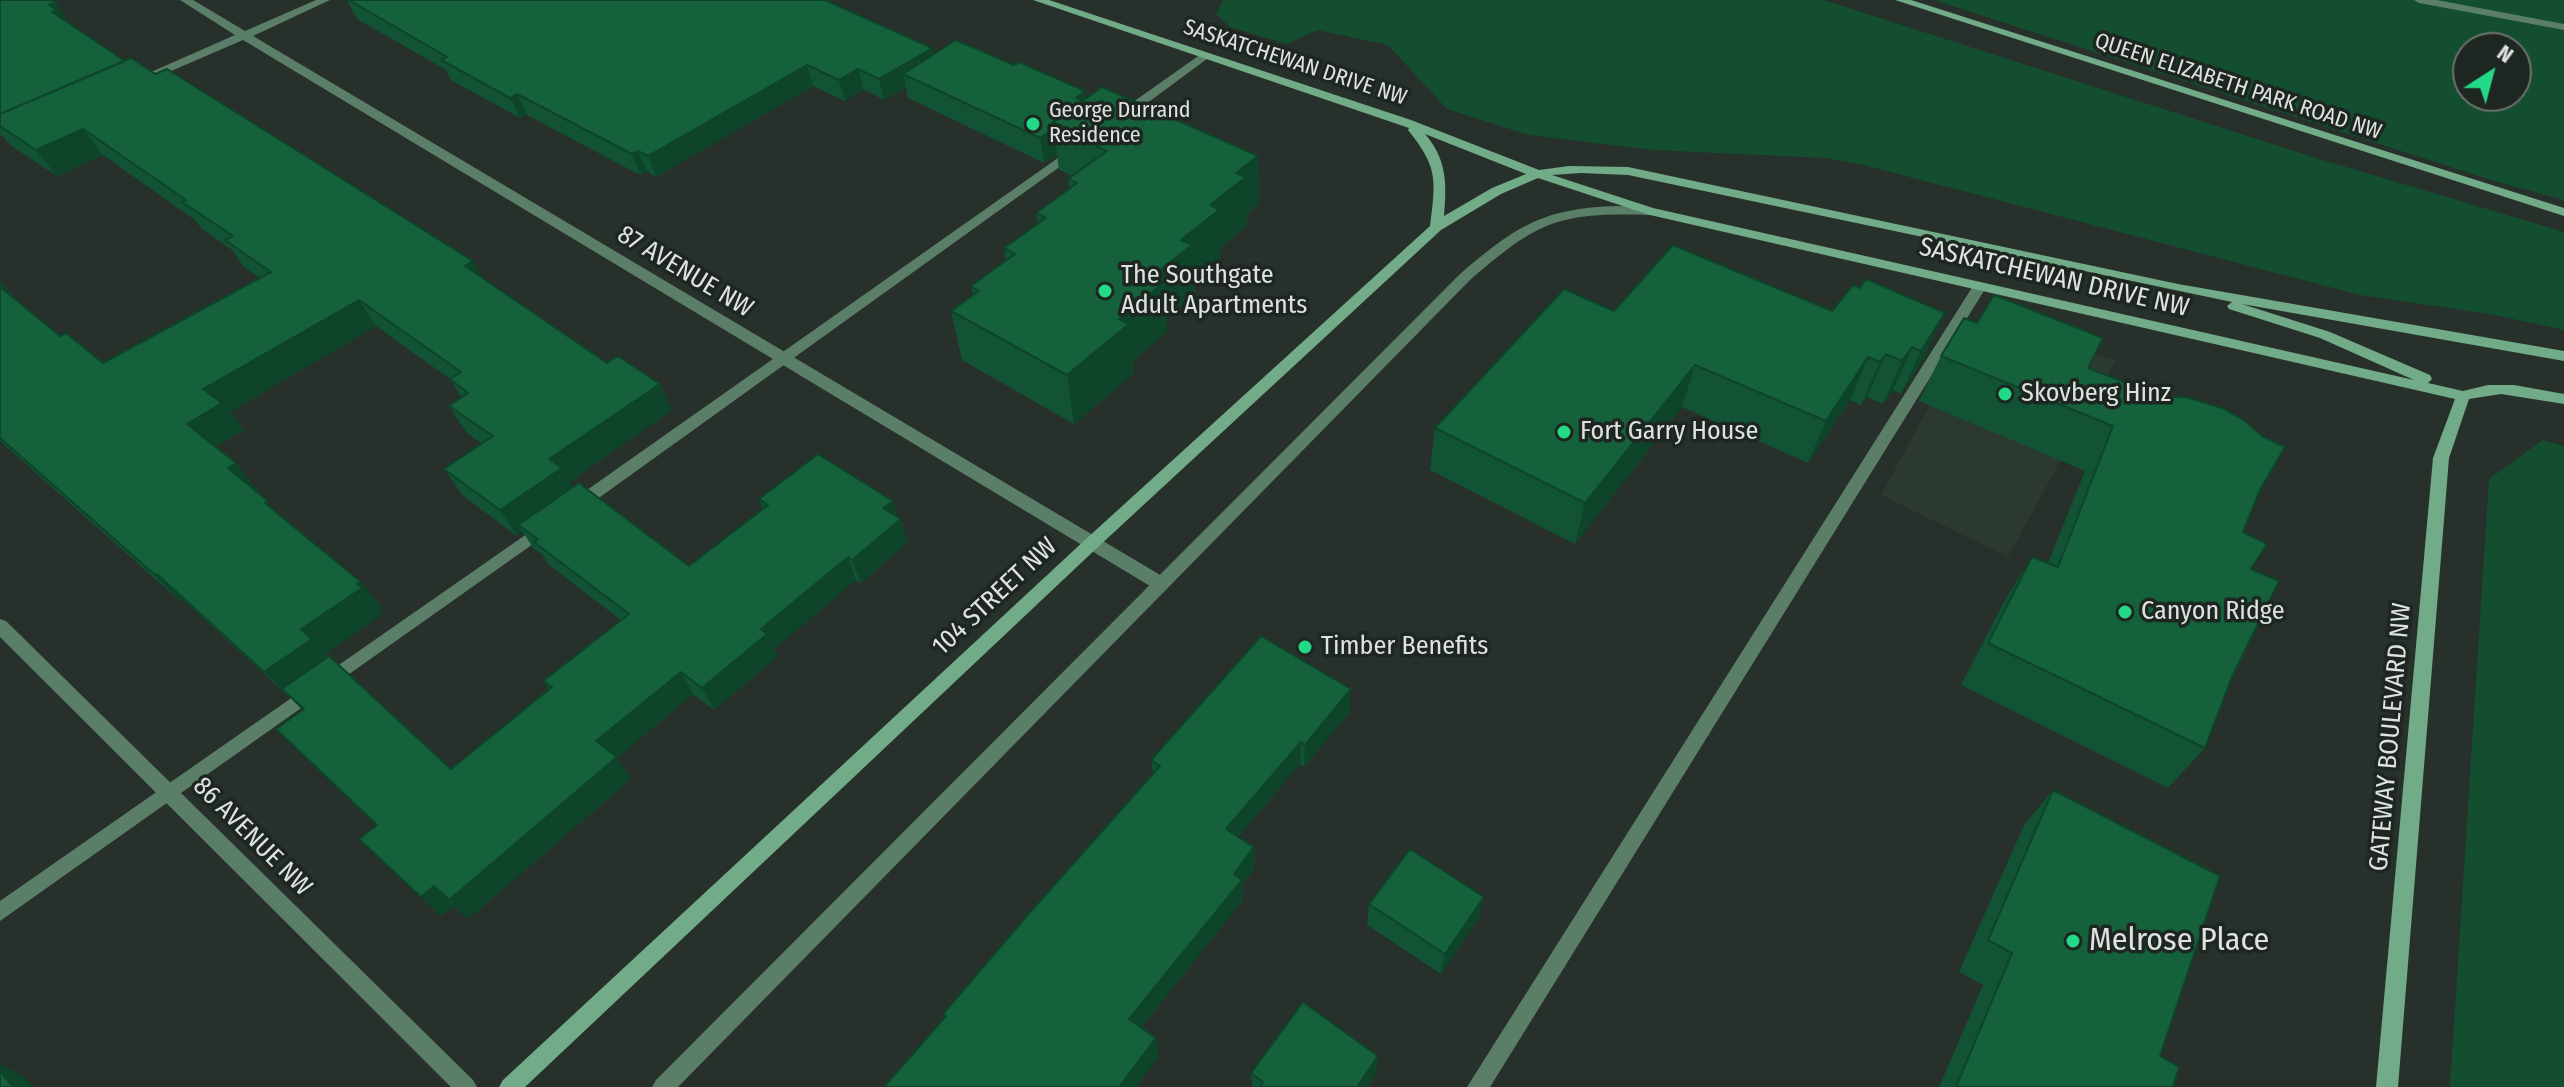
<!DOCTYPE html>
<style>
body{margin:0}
#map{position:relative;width:2564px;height:1087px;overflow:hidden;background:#28302b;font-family:"Fira Sans Condensed",sans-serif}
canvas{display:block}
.north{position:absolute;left:2452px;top:32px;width:80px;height:80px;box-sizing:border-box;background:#1e2621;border:2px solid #6b726d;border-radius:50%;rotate:36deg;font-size:22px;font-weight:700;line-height:32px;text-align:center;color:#dee3e0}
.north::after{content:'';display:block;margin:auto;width:28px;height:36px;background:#23d886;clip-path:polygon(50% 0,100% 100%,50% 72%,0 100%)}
</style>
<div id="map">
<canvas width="2564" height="1087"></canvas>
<div class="north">N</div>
</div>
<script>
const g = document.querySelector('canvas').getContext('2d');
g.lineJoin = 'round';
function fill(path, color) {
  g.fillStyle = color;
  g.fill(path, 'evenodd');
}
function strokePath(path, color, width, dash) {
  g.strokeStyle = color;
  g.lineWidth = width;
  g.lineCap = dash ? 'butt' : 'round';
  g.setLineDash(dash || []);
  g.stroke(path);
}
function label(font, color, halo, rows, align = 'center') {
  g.font = font + ' "Fira Sans Condensed",sans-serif';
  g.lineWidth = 7;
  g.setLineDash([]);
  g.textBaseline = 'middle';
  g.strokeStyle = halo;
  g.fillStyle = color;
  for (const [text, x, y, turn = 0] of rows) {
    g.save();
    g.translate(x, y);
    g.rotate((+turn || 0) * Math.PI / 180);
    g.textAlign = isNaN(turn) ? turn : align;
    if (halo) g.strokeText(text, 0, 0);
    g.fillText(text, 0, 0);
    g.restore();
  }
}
const built = new Path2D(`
 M 1971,329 L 2116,359 L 2008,557 L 1881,495 Z`);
const green = new Path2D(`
 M 1223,0 L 1824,0 L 2316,158 L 2564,232 L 2564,330 L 2490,314 L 2360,295 L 1864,165 L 1826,158 L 1654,150 L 1529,135 L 1447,109 L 1388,45 L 1317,30 L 1287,44 L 1230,27 L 1216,14 Z
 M 1934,0 L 2564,0 L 2564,200 L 2494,181 ZM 2468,48 L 2516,48 L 2516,96 L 2468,96 Z
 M 2543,440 L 2564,446 L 2564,1087 L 2450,1087 L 2489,479 Z`);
const service = new Path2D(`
 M 1201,54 L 1211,56 L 1127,118 L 1119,118 L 1119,112 Z
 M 1075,146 L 1079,147 L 1079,153 L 582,510 L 570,510 L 568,506 L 570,502 Z
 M 1980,282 L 1987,286 L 1490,1087 L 1467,1087 L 1973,286 Z
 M 544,522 L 550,524 L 552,528 L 550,532 L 0,921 L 0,901 Z`);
const minor = new Path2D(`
 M 180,0 L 193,0 L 245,31 L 316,0 L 330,0 L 253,36 L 1167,579 L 1169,584 L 1167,589 L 1155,589 L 243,40 L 141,84 L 133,84 L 133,80 L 235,35 Z
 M 2414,0 L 2437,0 L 2564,24 L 2564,30 L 2419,3 Z
 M 0,619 L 6,621 L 473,1080 L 477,1087 L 451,1087 L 0,637 Z`);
const tertiary = new Path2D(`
 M 1617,206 L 1650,207 L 1656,211 L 1650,215 C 1558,212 1538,221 1469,281 L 678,1087 L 652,1087 L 656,1080 L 1459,275 C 1515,227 1542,208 1617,206 Z`);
const secondary = new Path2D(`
 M 1033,0 L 1049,0 L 1411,120 L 1539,170 L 1569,166 L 1628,167 L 2178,284 L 2564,351 L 2564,361 L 2242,304 L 2330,332 L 2430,375 L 2432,379 L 2428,383 L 2463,391 L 2488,385 L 2514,385 L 2564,394 L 2564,404 L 2501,394 L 2469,399 L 2449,458 L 2398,1087 L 2376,1087 L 2433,458 L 2455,399 L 1650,215 L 1538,178 L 1501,194 L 1441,230 L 1098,547 L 525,1087 L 499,1087 L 503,1080 L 1086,539 L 1430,226 C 1436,180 1438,167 1408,130 L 1409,128 ZM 1425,134 L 1526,174 L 1492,188 L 1444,216 C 1447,185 1447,159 1425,134 ZM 1581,173 L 1628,175 L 2232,302 L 2227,306 L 2229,309 L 2320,338 L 2414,380 L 1653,208 L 1552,175 Z
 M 1895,0 L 1911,0 L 2564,208 L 2564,216 Z`);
const wall = new Path2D(`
 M 0,0 L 66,17 L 63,18 L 125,61 L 155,74 L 473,261 L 481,277 L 607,363 L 660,384 L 672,410 L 569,482 L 572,487 L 689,566 L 763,509 L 759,499 L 898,518 L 908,542 L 861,583 L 856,580 L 774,649 L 778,656 L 714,710 L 693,694 L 617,758 L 631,779 L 468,919 L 454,906 L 441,916 L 359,839 L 376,826 L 303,711 L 289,696 L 288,696 L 182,599 L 180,601 L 0,441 L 0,281 L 15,298 L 60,336 L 103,363 L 260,278 L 244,267 L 232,250 L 202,229 L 195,220 L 103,155 L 57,176 L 10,145 L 2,135 L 0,136 ZM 376,326 L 450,379 L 462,398 L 449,406 L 466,432 L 482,444 L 444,469 L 462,495 L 517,536 L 523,532 L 533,548 L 543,555 L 549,565 L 621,620 L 543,681 L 549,689 L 451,769 L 325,654 L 383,614 L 379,609 L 382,607 L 361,582 L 278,514 L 255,491 L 257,490 L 236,463 L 215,447 L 244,430 L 230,412 Z
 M 347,0 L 825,0 L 934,54 L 1014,65 L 1085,91 L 1086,99 L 1258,156 L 1259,204 L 1247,214 L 1247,225 L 1221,247 L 1221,258 L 1194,281 L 1195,294 L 1166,318 L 1167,332 L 1133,360 L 1134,373 L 1074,424 L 962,360 L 951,311 L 973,295 L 971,286 L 1006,260 L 1004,248 L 1038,224 L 1036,213 L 1070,189 L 1068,179 L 1072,176 L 1059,170 L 1057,154 L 1044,163 L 908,98 L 906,87 L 884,100 L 863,89 L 845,101 L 813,86 L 656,177 L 647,171 L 640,175 L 527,115 L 520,118 L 451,80 L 446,70 L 357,19 Z
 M 1860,288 L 1925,356 L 1901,394 L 1893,390 L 1883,404 L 1867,397 L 1861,405 L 1850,400 L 1808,463 L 1682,407 L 1575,544 L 1430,470 L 1435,428 L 1614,311 L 1832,311 Z
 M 1941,356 L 2088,368 L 2260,490 L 2243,532 L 2251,569 L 2232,677 L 2205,748 L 2168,788 L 1961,685 L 2005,600 L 2032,557 L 2048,563 L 2085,471 L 1919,401 Z
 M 1350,712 L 1304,767 L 1300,764 L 1238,837 L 1254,847 L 1255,868 L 1242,885 L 1243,900 L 1141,1028 L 1159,1056 L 1136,1087 L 884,1087 L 945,1017 L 943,1014 L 1153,773 L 1151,760 Z
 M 2053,790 L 2160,1056 L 2173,1087 L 1939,1087 L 1983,985 L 1959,972 L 2024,825 Z
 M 1369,904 L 1479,918 L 1441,974 L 1367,925 Z
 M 1378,1056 L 1376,1073 L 1367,1087 L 1252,1087 L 1251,1073 Z`);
const shadedWall = new Path2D(`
 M 56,2 L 66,17 L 63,18 L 52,12 L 49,5 Z
 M 932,48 L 936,68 L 903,74 L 906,87 L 884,100 L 879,79 Z
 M 807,65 L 813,86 L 656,177 L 648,156 Z
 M 858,69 L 863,89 L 845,101 L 839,80 Z
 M 1085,91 L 1087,106 L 1076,98 Z
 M 517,94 L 527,115 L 520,118 L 510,98 Z
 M 83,129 L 103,155 L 57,176 L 36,150 Z
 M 1054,129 L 1057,154 L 1044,163 L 1040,138 Z
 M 638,151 L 647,171 L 640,175 L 632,154 Z
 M 1258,156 L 1259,204 L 1247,214 L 1247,225 L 1221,247 L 1221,258 L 1194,281 L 1195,294 L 1166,318 L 1167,332 L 1133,360 L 1134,373 L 1074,424 L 1067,375 L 1119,319 L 1236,173 Z
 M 473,261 L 487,288 L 465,266 Z
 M 0,281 L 15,298 L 0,291 Z
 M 359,300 L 376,326 L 230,412 L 244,430 L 209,450 L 187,424 L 203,389 Z
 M 1945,313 L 1925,356 L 1901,394 L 1921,351 Z
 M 1912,347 L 1893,390 L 1883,404 L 1902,361 Z
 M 1886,354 L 1867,397 L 1861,405 L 1880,362 Z
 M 1868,357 L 1850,400 L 1808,463 L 1826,421 Z
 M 1695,365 L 1682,407 L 1575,544 L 1585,503 Z
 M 660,384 L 672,410 L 569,482 L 577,494 L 518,525 L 523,532 L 517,536 L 500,510 L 549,459 Z
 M 236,463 L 257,490 L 250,494 L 228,468 Z
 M 893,501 L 899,521 L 901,519 L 908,542 L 861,583 L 852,560 L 883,508 Z
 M 848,557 L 856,580 L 774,649 L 778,656 L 714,710 L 702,688 L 761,629 Z
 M 157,574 L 182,599 L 180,601 L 155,575 Z
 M 361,582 L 382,607 L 379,609 L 383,614 L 325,654 L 334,664 L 282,689 L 289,696 L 288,696 L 264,672 L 301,629 Z
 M 681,672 L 693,694 L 617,758 L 631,779 L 468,919 L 449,900 L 596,741 Z
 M 1351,689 L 1350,712 L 1304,767 L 1305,745 Z
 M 1301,742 L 1300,764 L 1227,850 L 1226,829 Z
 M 1254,847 L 1255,868 L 1242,885 L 1243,900 L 1133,1038 L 1129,1019 L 1234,874 Z
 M 434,886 L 454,906 L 441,916 L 421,897 Z
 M 1484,897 L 1479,918 L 1441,974 L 1445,954 Z
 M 1156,1038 L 1159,1056 L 1136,1087 L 1119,1087 Z
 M 1378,1056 L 1376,1073 L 1367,1087 L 1357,1087 Z
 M 0,1064 L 24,1076 L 33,1087 L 13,1087 L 0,1071 Z`);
const building = new Path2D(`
 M 0,0 L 52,0 L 56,2 L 49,5 L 57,10 L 52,12 L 125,61 L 0,114 Z
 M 349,0 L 825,0 L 932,48 L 879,79 L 858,69 L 839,80 L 807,65 L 648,156 L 638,151 L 632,154 L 517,94 L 510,98 L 441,60 L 447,57 Z
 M 956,40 L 1014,65 L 1019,62 L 1085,91 L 1076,98 L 1083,101 L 1053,122 L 1054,129 L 1040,138 L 903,74 Z
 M 131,58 L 155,74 L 167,69 L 473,261 L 465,266 L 607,363 L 618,356 L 660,384 L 549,459 L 562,468 L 500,510 L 444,469 L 493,436 L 449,406 L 468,393 L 450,379 L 461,372 L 359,300 L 203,389 L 222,403 L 187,424 L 236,463 L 228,468 L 268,501 L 265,503 L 361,582 L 357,584 L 362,588 L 301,629 L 312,639 L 264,672 L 157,574 L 155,575 L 0,438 L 0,287 L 60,336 L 66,333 L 103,363 L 271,272 L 225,240 L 233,236 L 182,202 L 186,200 L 83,129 L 36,150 L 0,126 L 0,114 Z
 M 1102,87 L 1258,156 L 1236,173 L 1246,177 L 1210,205 L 1219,210 L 1181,240 L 1192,245 L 1151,277 L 1163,283 L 1119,319 L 1129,324 L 1067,375 L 951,311 L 979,291 L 971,286 L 1015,254 L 1004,248 L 1046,218 L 1036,213 L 1077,183 L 1068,179 L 1107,151 L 1097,147 L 1102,144 L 1053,122 Z
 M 1673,245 L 1832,311 L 1853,285 L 1860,288 L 1866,279 L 1945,313 L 1921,351 L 1912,347 L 1902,361 L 1886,354 L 1880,362 L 1868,357 L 1826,421 L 1695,365 L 1585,503 L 1435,428 L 1564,289 L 1614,311 Z
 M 1994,295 L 2103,338 L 2088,368 L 2163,397 L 2186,397 L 2222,408 L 2245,421 L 2262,436 L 2285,447 L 2260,490 L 2243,532 L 2267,544 L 2251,569 L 2279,581 L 2232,677 L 2205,748 L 1988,643 L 2032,557 L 2058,567 L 2113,426 L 1941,356 L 1964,318 L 1977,323 Z
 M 818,454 L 893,501 L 883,508 L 901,519 L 852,560 L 848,557 L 761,629 L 767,634 L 702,688 L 681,672 L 596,741 L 617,757 L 449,900 L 434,886 L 421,897 L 359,839 L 377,825 L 276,729 L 304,709 L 282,689 L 329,656 L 451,769 L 552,687 L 543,681 L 629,614 L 534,542 L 538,539 L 518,525 L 579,483 L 689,566 L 768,505 L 759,499 Z
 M 1261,636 L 1351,689 L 1305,745 L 1301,742 L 1226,829 L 1254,847 L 1234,874 L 1242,880 L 1129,1019 L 1156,1038 L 1119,1087 L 884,1087 L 946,1016 L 943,1014 L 1026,917 L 1160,766 L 1151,760 Z
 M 2053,790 L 2220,876 L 2160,1056 L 2179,1067 L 2173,1087 L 1956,1087 L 2012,953 L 1988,940 Z
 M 1410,849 L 1484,897 L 1445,954 L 1369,904 Z
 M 1303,1002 L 1378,1056 L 1357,1087 L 1260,1087 L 1263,1082 L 1251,1073 Z
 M 0,1071 L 13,1087 L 0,1087 Z`);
const markers = [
 [1033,124,8,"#23d886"],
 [1105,291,8,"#23d886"],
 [2005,394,8,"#23d886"],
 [1564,432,8,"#23d886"],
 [2125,612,8,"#23d886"],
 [1305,647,8,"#23d886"],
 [2073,941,8,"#23d886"]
];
const farStreetnames = [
 ["SASKATCHEWAN DRIVE NW",1295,63,18],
 ["QUEEN ELIZABETH PARK ROAD NW",2238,87,18]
];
const farPoinames = [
 ["George Durrand",1049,111],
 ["Residence",1049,136]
];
const streetNames = [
 ["87 AVENUE NW",685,272,31],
 ["SASKATCHEWAN DRIVE NW",2054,278,13],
 ["104 STREET NW",995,597,-43],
 ["GATEWAY BOULEVARD NW",2391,737,-85],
 ["86 AVENUE NW",252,837,45]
];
const poiNames = [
 ["The Southgate",1121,276],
 ["Adult Apartments",1121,306],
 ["Skovberg Hinz",2021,394],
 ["Fort Garry House",1580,432],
 ["Canyon Ridge",2141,612],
 ["Timber Benefits",1321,647]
];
const nearPoinames = [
 ["Melrose Place",2089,941]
];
fill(built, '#2b3930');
fill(green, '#134e30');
fill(service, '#5a7e67');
fill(minor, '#5a7e67');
fill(tertiary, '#5a7e67');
fill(secondary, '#71ab87');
fill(wall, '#115334');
fill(shadedWall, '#0e442a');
fill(building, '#14613c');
strokePath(building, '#0e442a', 2);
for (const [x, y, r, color] of markers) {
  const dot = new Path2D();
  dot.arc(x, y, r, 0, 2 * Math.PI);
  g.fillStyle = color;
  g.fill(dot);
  strokePath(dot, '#1e2621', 3);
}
label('22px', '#dee3e0', '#1e2621', farStreetnames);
label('22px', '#dee3e0', '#1e2621', farPoinames, 'left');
label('26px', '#dee3e0', '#1e2621', streetNames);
label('26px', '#dee3e0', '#1e2621', poiNames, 'left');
label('32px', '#dee3e0', '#1e2621', nearPoinames, 'left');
</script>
